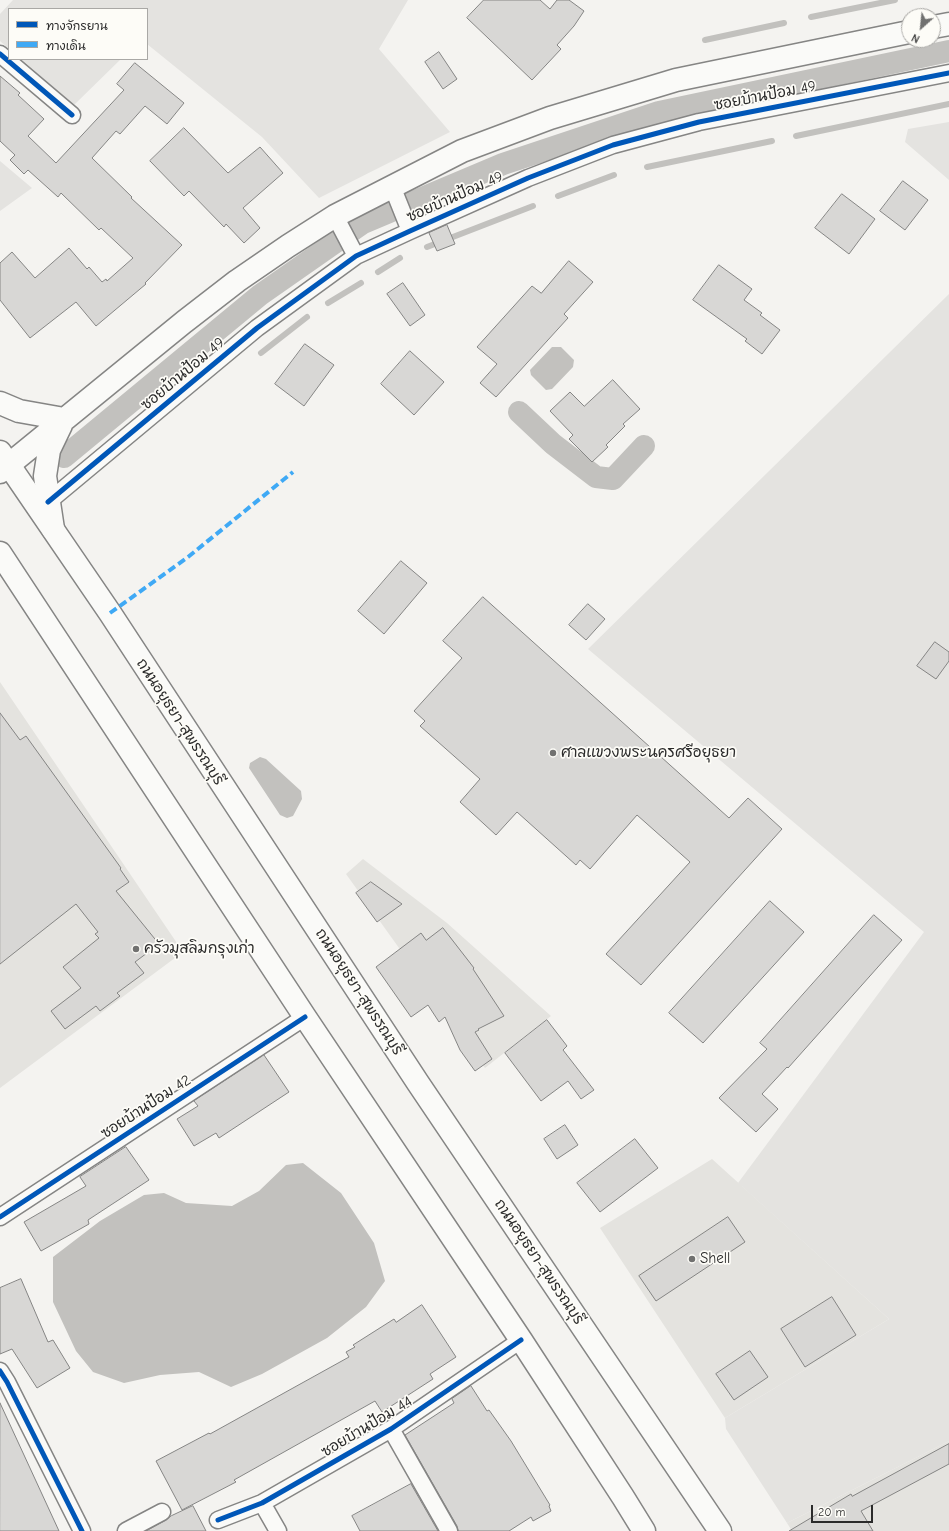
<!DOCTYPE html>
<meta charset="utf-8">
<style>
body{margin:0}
#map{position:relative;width:949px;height:1531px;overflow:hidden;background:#f4f3f0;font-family:"Comic Neue","Playpen Sans Thai",sans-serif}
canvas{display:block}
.legend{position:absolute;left:8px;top:8px;width:140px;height:52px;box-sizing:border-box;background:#fdfcf7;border:1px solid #a9a8a5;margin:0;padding:5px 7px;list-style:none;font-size:12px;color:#2b2b2b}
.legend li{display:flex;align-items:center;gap:8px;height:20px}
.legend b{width:20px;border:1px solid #a9a8a5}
.north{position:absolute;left:901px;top:8px;width:40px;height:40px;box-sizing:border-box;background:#fdfcf7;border:1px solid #a9a8a5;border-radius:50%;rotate:207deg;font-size:11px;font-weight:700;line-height:16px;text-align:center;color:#2b2b2b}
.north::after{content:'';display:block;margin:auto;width:14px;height:18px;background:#717170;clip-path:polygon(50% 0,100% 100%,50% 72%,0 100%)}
.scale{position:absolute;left:811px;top:1505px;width:62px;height:18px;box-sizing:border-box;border:2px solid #2b2b2b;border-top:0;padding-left:5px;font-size:12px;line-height:14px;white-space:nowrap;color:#2b2b2b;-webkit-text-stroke:3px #fdfcf7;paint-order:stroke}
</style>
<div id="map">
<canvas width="949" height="1531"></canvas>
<ul class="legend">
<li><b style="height:5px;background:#0057b8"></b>ทางจักรยาน</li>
<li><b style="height:5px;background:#3fa9f5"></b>ทางเดิน</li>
</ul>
<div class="north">N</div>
<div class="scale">20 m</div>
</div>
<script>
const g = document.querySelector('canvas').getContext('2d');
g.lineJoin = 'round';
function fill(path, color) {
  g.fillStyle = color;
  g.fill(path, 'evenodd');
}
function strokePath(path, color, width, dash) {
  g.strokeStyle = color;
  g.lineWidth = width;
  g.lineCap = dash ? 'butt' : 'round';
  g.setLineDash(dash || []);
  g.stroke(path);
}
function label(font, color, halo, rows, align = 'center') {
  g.font = font + ' "Comic Neue","Playpen Sans Thai",sans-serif';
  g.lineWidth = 3.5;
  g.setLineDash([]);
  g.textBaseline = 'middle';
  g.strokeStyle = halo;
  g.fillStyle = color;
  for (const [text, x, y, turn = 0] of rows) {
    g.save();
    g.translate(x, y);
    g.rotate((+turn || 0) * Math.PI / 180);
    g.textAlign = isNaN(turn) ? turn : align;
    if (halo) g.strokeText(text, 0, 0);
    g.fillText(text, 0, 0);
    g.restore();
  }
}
const built = new Path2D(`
 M 0,682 L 183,952 L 0,1088 Z
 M 363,859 L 447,923 L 551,1016 L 485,1068 L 346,874 Z
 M 712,1159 L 889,1319 L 725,1418 L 600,1228 Z
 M 949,1441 L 949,1531 L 792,1531 L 787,1523 Z`);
const green = new Path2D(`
 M 13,0 L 408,0 L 379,49 L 450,132 L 319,198 L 262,137 L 147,44 L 147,9 L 9,9 L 9,49 L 0,41 L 0,14 Z
 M 21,59 L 121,59 L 74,105 Z
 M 949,122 L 949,180 L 905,142 L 908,129 Z
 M 0,161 L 32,188 L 0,211 Z
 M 949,294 L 949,1441 L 787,1523 L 726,1429 L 725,1418 L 889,1319 L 738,1183 L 924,932 L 588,649 Z`);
const water = new Path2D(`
 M 552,347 L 561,347 L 574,360 L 573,367 L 552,389 L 546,390 L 531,375 L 530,370 Z
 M 260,757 L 266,759 L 301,791 L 302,799 L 293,816 L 287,818 L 280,815 L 249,768 L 250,763 Z
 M 303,1163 L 341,1193 L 374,1243 L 385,1281 L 366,1307 L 327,1338 L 262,1374 L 231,1387 L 199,1372 L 160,1375 L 124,1383 L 93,1372 L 76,1351 L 53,1302 L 53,1257 L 100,1221 L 144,1195 L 164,1193 L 186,1203 L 232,1206 L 259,1191 L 286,1165 Z`);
const stream = new Path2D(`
 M 811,17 L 895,0
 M 705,40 L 784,23
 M 796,136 L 949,104
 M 647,167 L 772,141
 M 558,196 L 614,175
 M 427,247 L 533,206
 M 378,272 L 400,258
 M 328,303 L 361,283
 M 261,353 L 307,317`);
const canal = new Path2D(`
 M 519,412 L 553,444 L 596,477 L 613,479 L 644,446
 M 64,457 L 260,295 L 363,223 L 503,164 L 659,112 L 949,51`);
const building = new Path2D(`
 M 484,0 L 540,0 L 550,9 L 557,0 L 569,0 L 584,11 L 574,26 L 557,45 L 561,49 L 532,80 L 467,18 Z
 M 439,52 L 457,79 L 443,89 L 425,62 Z
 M 135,63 L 184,103 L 167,124 L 145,106 L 120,134 L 116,131 L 92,158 L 132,197 L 131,198 L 182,245 L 145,283 L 146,284 L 96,326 L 76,302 L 30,338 L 0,300 L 0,263 L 12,252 L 35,278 L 69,248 L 87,269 L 89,267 L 102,282 L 106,279 L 107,281 L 133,258 L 101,228 L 99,230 L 61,193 L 58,197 L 28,170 L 24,174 L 10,160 L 15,155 L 0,141 L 0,76 L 20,93 L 18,95 L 44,119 L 28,136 L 56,163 L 124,90 L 117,84 Z
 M 184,128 L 228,173 L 260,147 L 283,173 L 243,208 L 260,228 L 244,243 L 226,224 L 224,227 L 189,191 L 184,196 L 150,161 Z
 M 903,181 L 928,200 L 905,230 L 880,211 Z
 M 842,194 L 875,219 L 849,254 L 815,228 Z
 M 447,225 L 455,244 L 437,251 L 429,233 Z
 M 569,261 L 593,282 L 564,314 L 568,318 L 496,397 L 480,383 L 497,364 L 477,347 L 532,286 L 541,293 Z
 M 719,265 L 752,289 L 744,300 L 762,313 L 760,315 L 780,330 L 762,354 L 745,341 L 747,339 L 693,300 Z
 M 403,283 L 425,315 L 410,326 L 387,294 Z
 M 305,344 L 334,365 L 304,406 L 275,384 Z
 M 410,351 L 444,382 L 414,415 L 381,384 Z
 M 613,380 L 640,409 L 623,424 L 625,426 L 606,445 L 608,447 L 592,462 L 569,439 L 573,435 L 550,411 L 570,392 L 584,406 Z
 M 401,561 L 427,583 L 384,634 L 358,611 Z
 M 483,597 L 729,818 L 748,798 L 782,829 L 641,985 L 606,954 L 690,862 L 637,815 L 590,869 L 580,860 L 576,865 L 517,812 L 496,835 L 460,802 L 480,779 L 420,726 L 425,721 L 414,711 L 462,658 L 443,641 Z
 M 588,604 L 605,619 L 586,640 L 569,625 Z
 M 935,642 L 949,652 L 949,661 L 936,679 L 917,666 Z
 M 0,713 L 20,740 L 26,736 L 121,868 L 120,869 L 129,882 L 116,891 L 159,944 L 135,962 L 144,973 L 117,993 L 120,996 L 100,1011 L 96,1006 L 65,1029 L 51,1011 L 81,988 L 63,967 L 99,938 L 95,934 L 98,932 L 76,904 L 0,964 Z
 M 371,882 L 402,904 L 377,922 L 356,893 Z
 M 770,901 L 804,932 L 703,1043 L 669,1013 Z
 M 874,915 L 902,940 L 788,1068 L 787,1067 L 762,1094 L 778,1109 L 756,1132 L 719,1098 L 767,1049 L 760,1043 Z
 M 443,928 L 474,968 L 473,969 L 504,1016 L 478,1029 L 479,1030 L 475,1032 L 492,1059 L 475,1071 L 460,1050 L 445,1017 L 439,1022 L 428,1005 L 411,1017 L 376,967 L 421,933 L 426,940 Z
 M 547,1020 L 567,1046 L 563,1050 L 594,1090 L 581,1099 L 568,1081 L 541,1101 L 505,1053 Z
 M 264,1055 L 289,1092 L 219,1138 L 216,1133 L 194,1146 L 177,1119 L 198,1106 L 194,1101 Z
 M 565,1125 L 578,1145 L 557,1159 L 544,1139 Z
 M 635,1139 L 658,1168 L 600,1212 L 577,1183 Z
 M 126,1147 L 149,1180 L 88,1220 L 89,1224 L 41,1251 L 24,1222 L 86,1186 L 80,1177 Z
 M 728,1217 L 745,1242 L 656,1301 L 639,1276 Z
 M 21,1279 L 48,1342 L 53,1340 L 70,1368 L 37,1388 L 12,1349 L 0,1354 L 0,1288 Z
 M 832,1297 L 856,1335 L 805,1367 L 781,1329 Z
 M 422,1305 L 456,1357 L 430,1374 L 433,1379 L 382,1412 L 375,1401 L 234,1480 L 236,1482 L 182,1510 L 156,1461 L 209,1433 L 210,1434 L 349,1357 L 346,1352 L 355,1347 L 353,1345 L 394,1319 L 396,1322 Z
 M 750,1351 L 768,1377 L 734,1400 L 716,1374 Z
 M 471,1386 L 487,1411 L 489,1410 L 511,1441 L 550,1505 L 549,1506 L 551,1511 L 533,1521 L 531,1517 L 509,1531 L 458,1531 L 457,1526 L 405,1435 L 454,1403 L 452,1399 Z
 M 0,1403 L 59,1531 L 0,1531 Z
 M 949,1444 L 949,1464 L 861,1511 L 873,1531 L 789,1531 L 851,1494 L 852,1496 Z
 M 411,1484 L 438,1531 L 360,1531 L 352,1516 Z
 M 193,1506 L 206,1531 L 146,1531 L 166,1520 L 171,1516 Z`);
const street = new Path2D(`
 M 0,54 L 72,115
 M 392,186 L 410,231
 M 335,216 L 356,256
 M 48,502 L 257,328 L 356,256 L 410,231 L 528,178 L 613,145 L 699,122 L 949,73
 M 0,1217 L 305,1017
 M 0,1371 L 7,1382 L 82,1531
 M 391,1429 L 449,1531
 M 262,1503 L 278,1531
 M 218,1520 L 262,1503 L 391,1429 L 521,1340
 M 126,1531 L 162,1512`);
const secondary = new Path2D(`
 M 933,27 L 949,24
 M 0,403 L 19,411 L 64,419
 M 0,472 L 184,322 L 237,281 L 288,246 L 335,216 L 462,151 L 550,118 L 676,80 L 909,32
 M 53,529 L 45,476 L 49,450 L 61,425`);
const primary = new Path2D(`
 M 0,452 L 110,613 L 418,1083 L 720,1531
 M 0,553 L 305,1017 L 521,1340 L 623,1497 L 644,1531`);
const quiet = new Path2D(`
 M 110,613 L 188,557 L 293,472`);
const cycleway = new Path2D(`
 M 0,54 L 72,115
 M 48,502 L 257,328 L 356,256 L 410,231 L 528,178 L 613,145 L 699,122 L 949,73
 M 0,1217 L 305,1017
 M 0,1371 L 7,1382 L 82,1531
 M 218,1520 L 262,1503 L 391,1429 L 521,1340`);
const markers = [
 [553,753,4,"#717170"],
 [136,949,4,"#717170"],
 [692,1259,4,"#717170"]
];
const streetNames = [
 ["ซอยบ้านป้อม 49",765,96,-11],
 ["ซอยบ้านป้อม 49",455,197,-24],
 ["ซอยบ้านป้อม 49",183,374,-40],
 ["ถนนอยุธยา-สุพรรณบุรี",180,722,57],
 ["ถนนอยุธยา-สุพรรณบุรี",359,992,57],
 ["ซอยบ้านป้อม 42",146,1107,-33],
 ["ถนนอยุธยา-สุพรรณบุรี",539,1262,56],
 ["ซอยบ้านป้อม 44",367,1427,-31]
];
const poiNames = [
 ["ศาลแขวงพระนครศรีอยุธยา",561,753],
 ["ครัวมุสลิมกรุงเก่า",144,949],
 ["Shell",700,1259]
];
fill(built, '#e4e3df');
fill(green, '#e4e3e0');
fill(water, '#c2c1be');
strokePath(stream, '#c2c1be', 6);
strokePath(canal, '#c2c1be', 22);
fill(building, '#d8d7d5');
strokePath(building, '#858584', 1);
strokePath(street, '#858584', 19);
strokePath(secondary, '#858584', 25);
strokePath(primary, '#858584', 25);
strokePath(street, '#fafaf8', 16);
strokePath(secondary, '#fafaf8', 22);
strokePath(primary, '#fafaf8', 22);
strokePath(quiet, '#3fa9f5', 4, [8, 4]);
strokePath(cycleway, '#0057b8', 5);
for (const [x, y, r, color] of markers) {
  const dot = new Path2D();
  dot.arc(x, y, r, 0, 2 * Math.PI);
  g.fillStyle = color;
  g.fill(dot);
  strokePath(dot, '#fdfcf7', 1.5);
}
label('15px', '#2b2b2b', '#fdfcf7', streetNames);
label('15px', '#2b2b2b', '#fdfcf7', poiNames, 'left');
</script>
